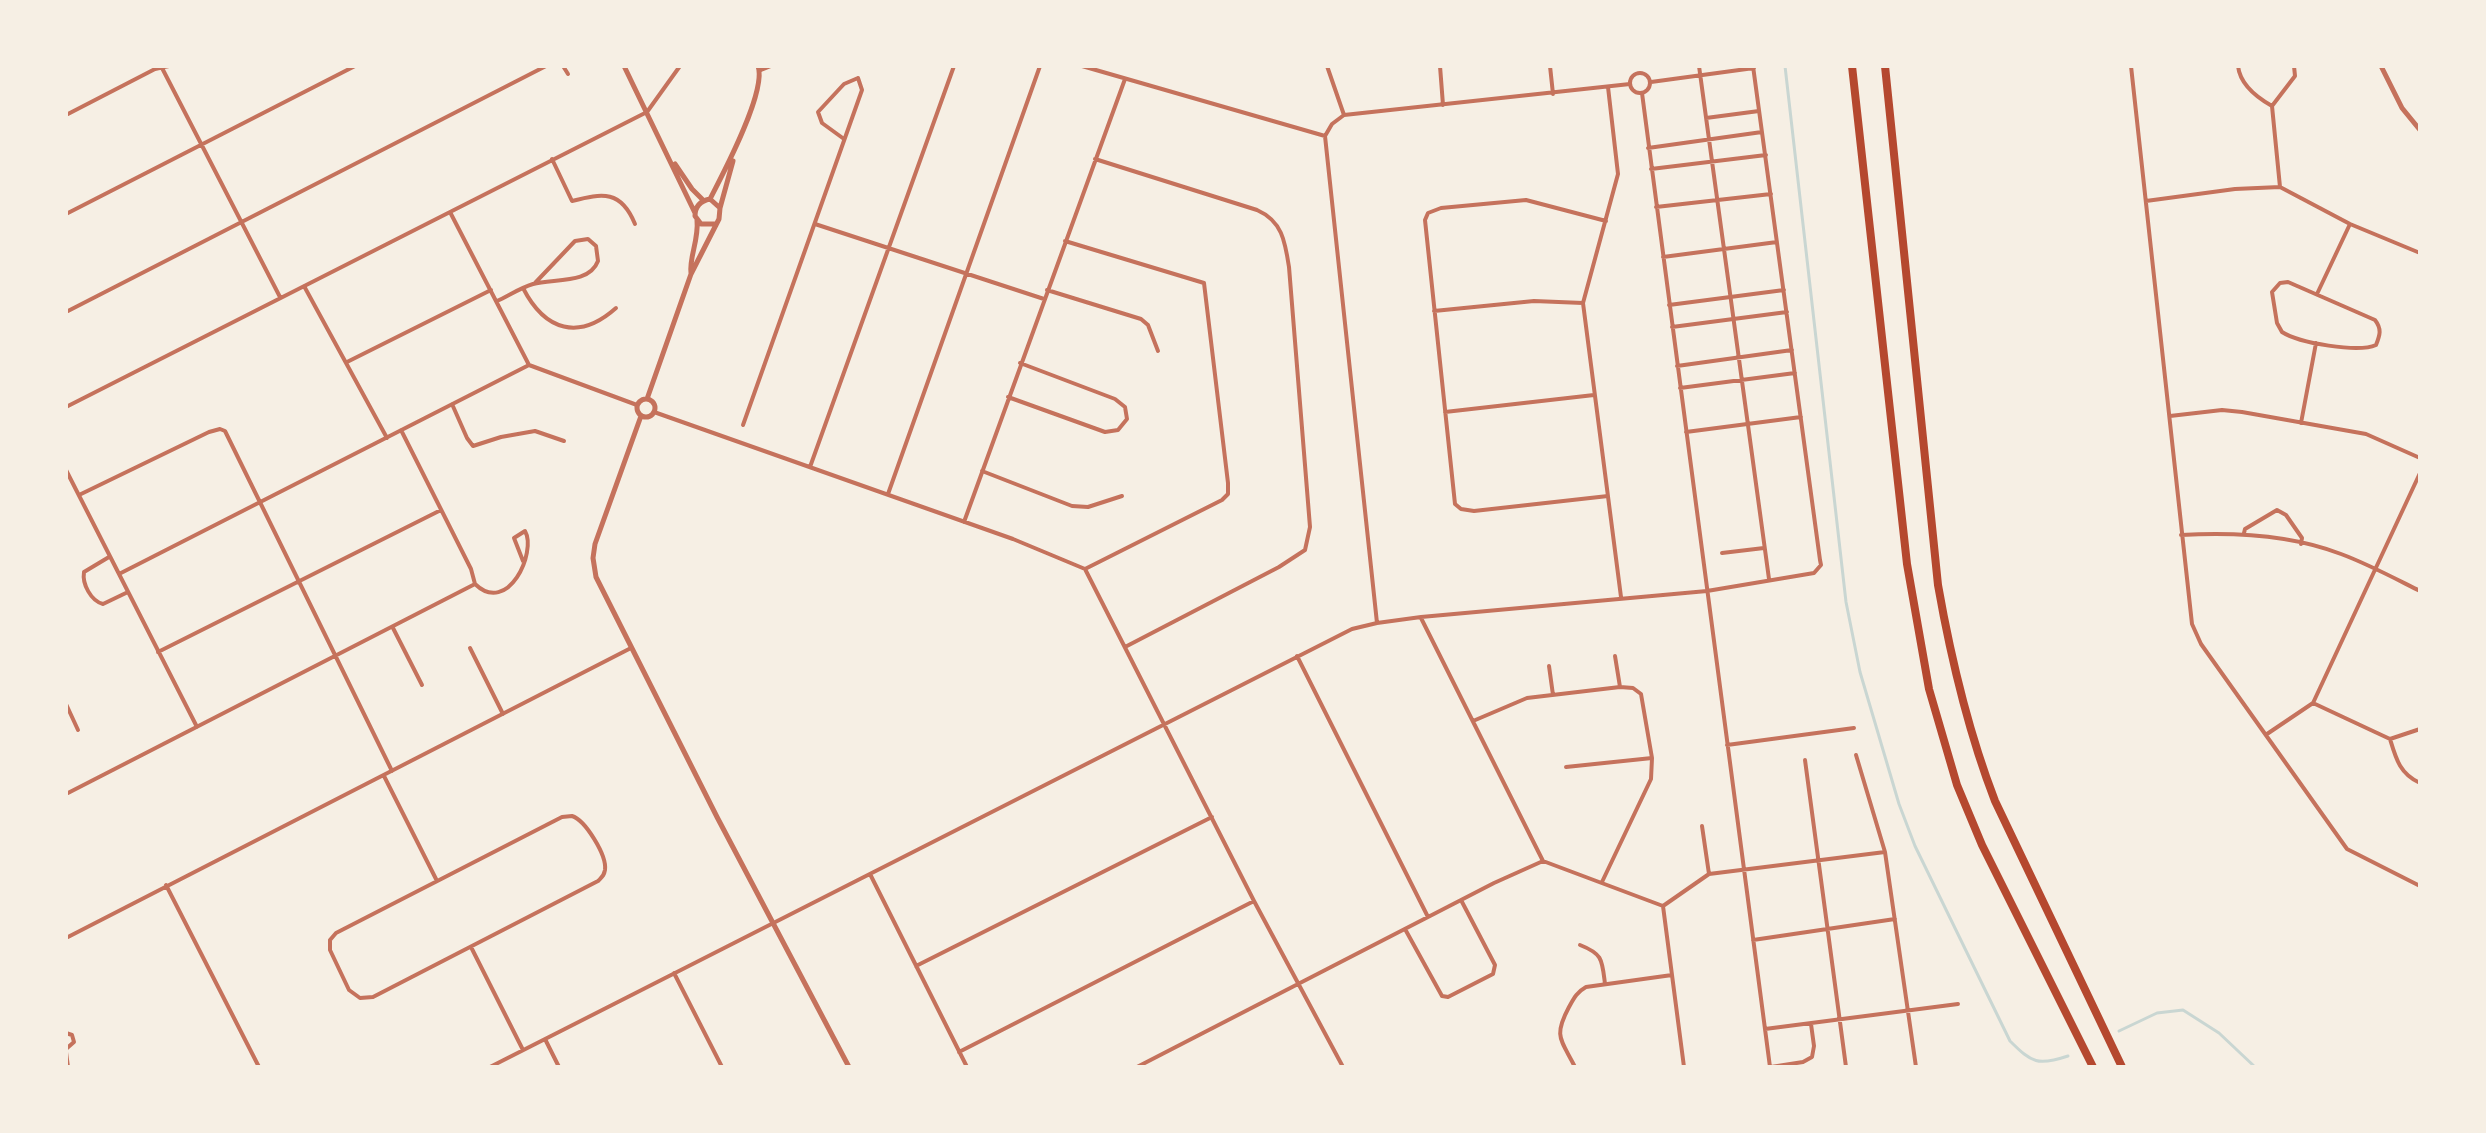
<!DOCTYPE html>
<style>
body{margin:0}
#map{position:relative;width:2486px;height:1133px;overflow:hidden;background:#f6efe4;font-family:Roboto,sans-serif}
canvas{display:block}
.frame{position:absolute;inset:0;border:68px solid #f6efe4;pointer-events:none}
</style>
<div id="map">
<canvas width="2486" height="1133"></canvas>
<div class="frame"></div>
</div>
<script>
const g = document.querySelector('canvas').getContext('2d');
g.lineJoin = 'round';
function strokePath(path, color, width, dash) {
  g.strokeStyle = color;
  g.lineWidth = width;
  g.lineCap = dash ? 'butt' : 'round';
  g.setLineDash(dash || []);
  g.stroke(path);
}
const stream = new Path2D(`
 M 1785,66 L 1846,602 L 1860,672 L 1899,804 L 1915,846 L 2010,1041 C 2032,1063 2038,1066 2068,1056
 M 2119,1031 L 2157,1013 L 2183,1010 L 2219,1033 L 2255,1067`);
const minor = new Path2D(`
 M 161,66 L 280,297
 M 563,66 L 568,74
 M 1082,66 L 1325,136
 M 1327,66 L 1344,115
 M 1440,66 L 1443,105
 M 1550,66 L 1553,94
 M 1699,66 L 1769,579
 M 2131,66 L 2192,624 L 2201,644 L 2347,849 L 2420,886
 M 2238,66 C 2240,84 2256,97 2272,106 L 2280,187
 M 761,70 L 771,66
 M1630 83a10 10 0 1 1 20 0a10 10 0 1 1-20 0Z
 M 1651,82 L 1754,68
 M 1608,87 L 1618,174 L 1583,303 L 1621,597
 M 1642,93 L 1770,1067
 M 2272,106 L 2295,76 L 2294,66
 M 66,115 L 155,69 L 169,66
 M 1344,115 L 1332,124 L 1325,136 L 1377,623
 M 1344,115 L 1630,84
 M 1706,118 L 1759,111
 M 1648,148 L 1762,132
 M 552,159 L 572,201 C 603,193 621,190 635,224
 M 1095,159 L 1257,210 C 1282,221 1285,241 1289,267 L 1310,527 L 1305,550 L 1279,567 L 1125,647
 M 1651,169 L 1766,155
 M 2146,201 L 2235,189 L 2280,187 L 2350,224 L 2420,253
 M 1656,207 L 1771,194
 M 450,212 L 529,365
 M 66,214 L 355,66
 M 1606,221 L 1526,200 L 1441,208 L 1428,213 L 1425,220 L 1455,504 L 1461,509 L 1474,511 L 1608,496
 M 815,224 L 1044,299
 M 1065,241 L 1204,283 L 1228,483 L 1228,494 L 1222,500 L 1085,569
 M 1663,257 L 1777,242
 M 2288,282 L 2375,320 C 2382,329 2380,335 2376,345 C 2358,353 2299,343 2282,332 L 2277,323 L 2272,292 L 2280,283 Z
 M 304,286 L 387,438
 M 523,288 C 545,331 579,341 616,308
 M 1047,290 L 1141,319 L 1148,325 L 1158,351
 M 2317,294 L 2350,224
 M 497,301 C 508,296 520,288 533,284 C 552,278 589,285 598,261 L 596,246 L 588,239 L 575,241 L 535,283
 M 1669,305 L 1784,290
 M 1434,311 L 1534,301 L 1583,303
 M 66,312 L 546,66
 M 1672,327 L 1787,312
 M 347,362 L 491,290
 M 1677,366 L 1792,350
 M 1680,388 L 1795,373
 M 1008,397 L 1105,432 L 1118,430 L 1127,419 L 1125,407 L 1115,399 L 1020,363
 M 452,404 L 467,438 L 473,446 L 501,437 L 535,431 L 564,441
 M 66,407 L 647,112 L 680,66
 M 654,412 L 1013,539 L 1085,569 L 1254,901 L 1343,1067
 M 1445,412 L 1594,395
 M 2170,416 L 2222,410 L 2242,412 L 2366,434 L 2420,458
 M 2301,423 L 2316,343
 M 743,425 L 862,90 L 858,78 L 844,84 L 818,112 L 822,123 L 844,139
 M 401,430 L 471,569 L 475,584
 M 1686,432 L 1801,417
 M 810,467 L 954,66
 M 66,470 L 197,727
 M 982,471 L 1072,506 L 1088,507 L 1122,496
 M 888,494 L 1040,66
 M 79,495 L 209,432 L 220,429 L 225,431 L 392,771
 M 964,522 L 1125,79
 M 2244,533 L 2245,529 L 2277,510 L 2286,515 L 2302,538 L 2301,544
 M 2181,535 C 2233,532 2292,535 2341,554 C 2368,564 2394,578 2420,591
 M 1722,553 L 1764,548
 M 109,557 L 84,572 C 82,584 91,601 103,604 L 128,592
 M 119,574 L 529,365 L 637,405
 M 475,584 C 508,616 537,552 525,531 L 514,538 L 523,561
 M 1421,618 L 1543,861 L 1663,906 L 1684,1067
 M 393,628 L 422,685
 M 470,648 L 503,714
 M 158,652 L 441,510
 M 1297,656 L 1428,917
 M 1615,656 L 1620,687
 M 1549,666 L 1553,695
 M 2313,703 L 2390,739 L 2420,729
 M 66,704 L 78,730
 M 1473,721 L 1527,698 L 1620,687 L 1633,688 L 1641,694 L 1652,758 L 1651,779 L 1602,882
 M 2267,734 L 2313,703 L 2420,473
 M 2390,739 C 2396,759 2400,774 2420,783
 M 1727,745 L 1854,728
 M 1856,755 L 1885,852
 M 1805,760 L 1846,1067
 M 1566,767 L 1652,758
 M 384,776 L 437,881
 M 66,794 L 475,584
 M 572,816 C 585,820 607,855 605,870 C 604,876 602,877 598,881 L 373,997 L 360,998 L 349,990 L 330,950 L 330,940 L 336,933 L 562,817 Z
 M 870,874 L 967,1067
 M 1709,874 L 1885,852 L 1916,1067
 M 166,885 L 259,1067
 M 1663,906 L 1709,874 L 1702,826
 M 1405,929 L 1442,996 L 1448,997 L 1493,974 L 1495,965 L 1461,900
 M 66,938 L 631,648
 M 1753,940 L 1895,919
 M 1580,945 C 1603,954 1602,960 1605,984
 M 471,947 L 523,1050
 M 916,966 L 1212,817
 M 674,973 L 722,1067
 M 1765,1029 L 1958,1004
 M 66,1033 L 72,1035 L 74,1042 L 66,1049
 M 545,1039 L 559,1067
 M 66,1052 L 68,1067
 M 959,1052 L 1254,901
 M 490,1067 L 1352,629 L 1377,623 L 1421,617 L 1707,591 L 1814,573 L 1821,565 L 1820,560 L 1753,66
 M 1137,1067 L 1494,883 L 1543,861
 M 1575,1067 C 1561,1039 1553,1037 1569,1007 C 1574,998 1577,992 1586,987 L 1672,975
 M 1771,1067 L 1803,1062 L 1812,1057 L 1814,1046 L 1811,1024`);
const tertiary = new Path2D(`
 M 624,66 L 695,213
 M 2381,66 L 2402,108 L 2420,130
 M 675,164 L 692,189 L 704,201
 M 710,199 C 723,174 767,91 758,66
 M 720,208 L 733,161
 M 691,273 C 689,257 699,240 697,220
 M 647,399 L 691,274 L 719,219 L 720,208 L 710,199 C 700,201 695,206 695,216 L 701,224 L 715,224
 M637 408a9 9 0 1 1 18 0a9 9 0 1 1-18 0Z
 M 641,416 L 595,544 L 593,558 L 596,577 L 717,817 L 849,1067`);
const motorway = new Path2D(`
 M 1852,66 L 1907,564 L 1929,689 L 1957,785 L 1982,845 L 2093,1067
 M 1885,66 L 1938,585 C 1951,659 1968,731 1995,801 L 2122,1067`);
strokePath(stream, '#c9d6d2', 3);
strokePath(minor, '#c5725c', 4);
strokePath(tertiary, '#c5725c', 5);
strokePath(motorway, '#b5482f', 8);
</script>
